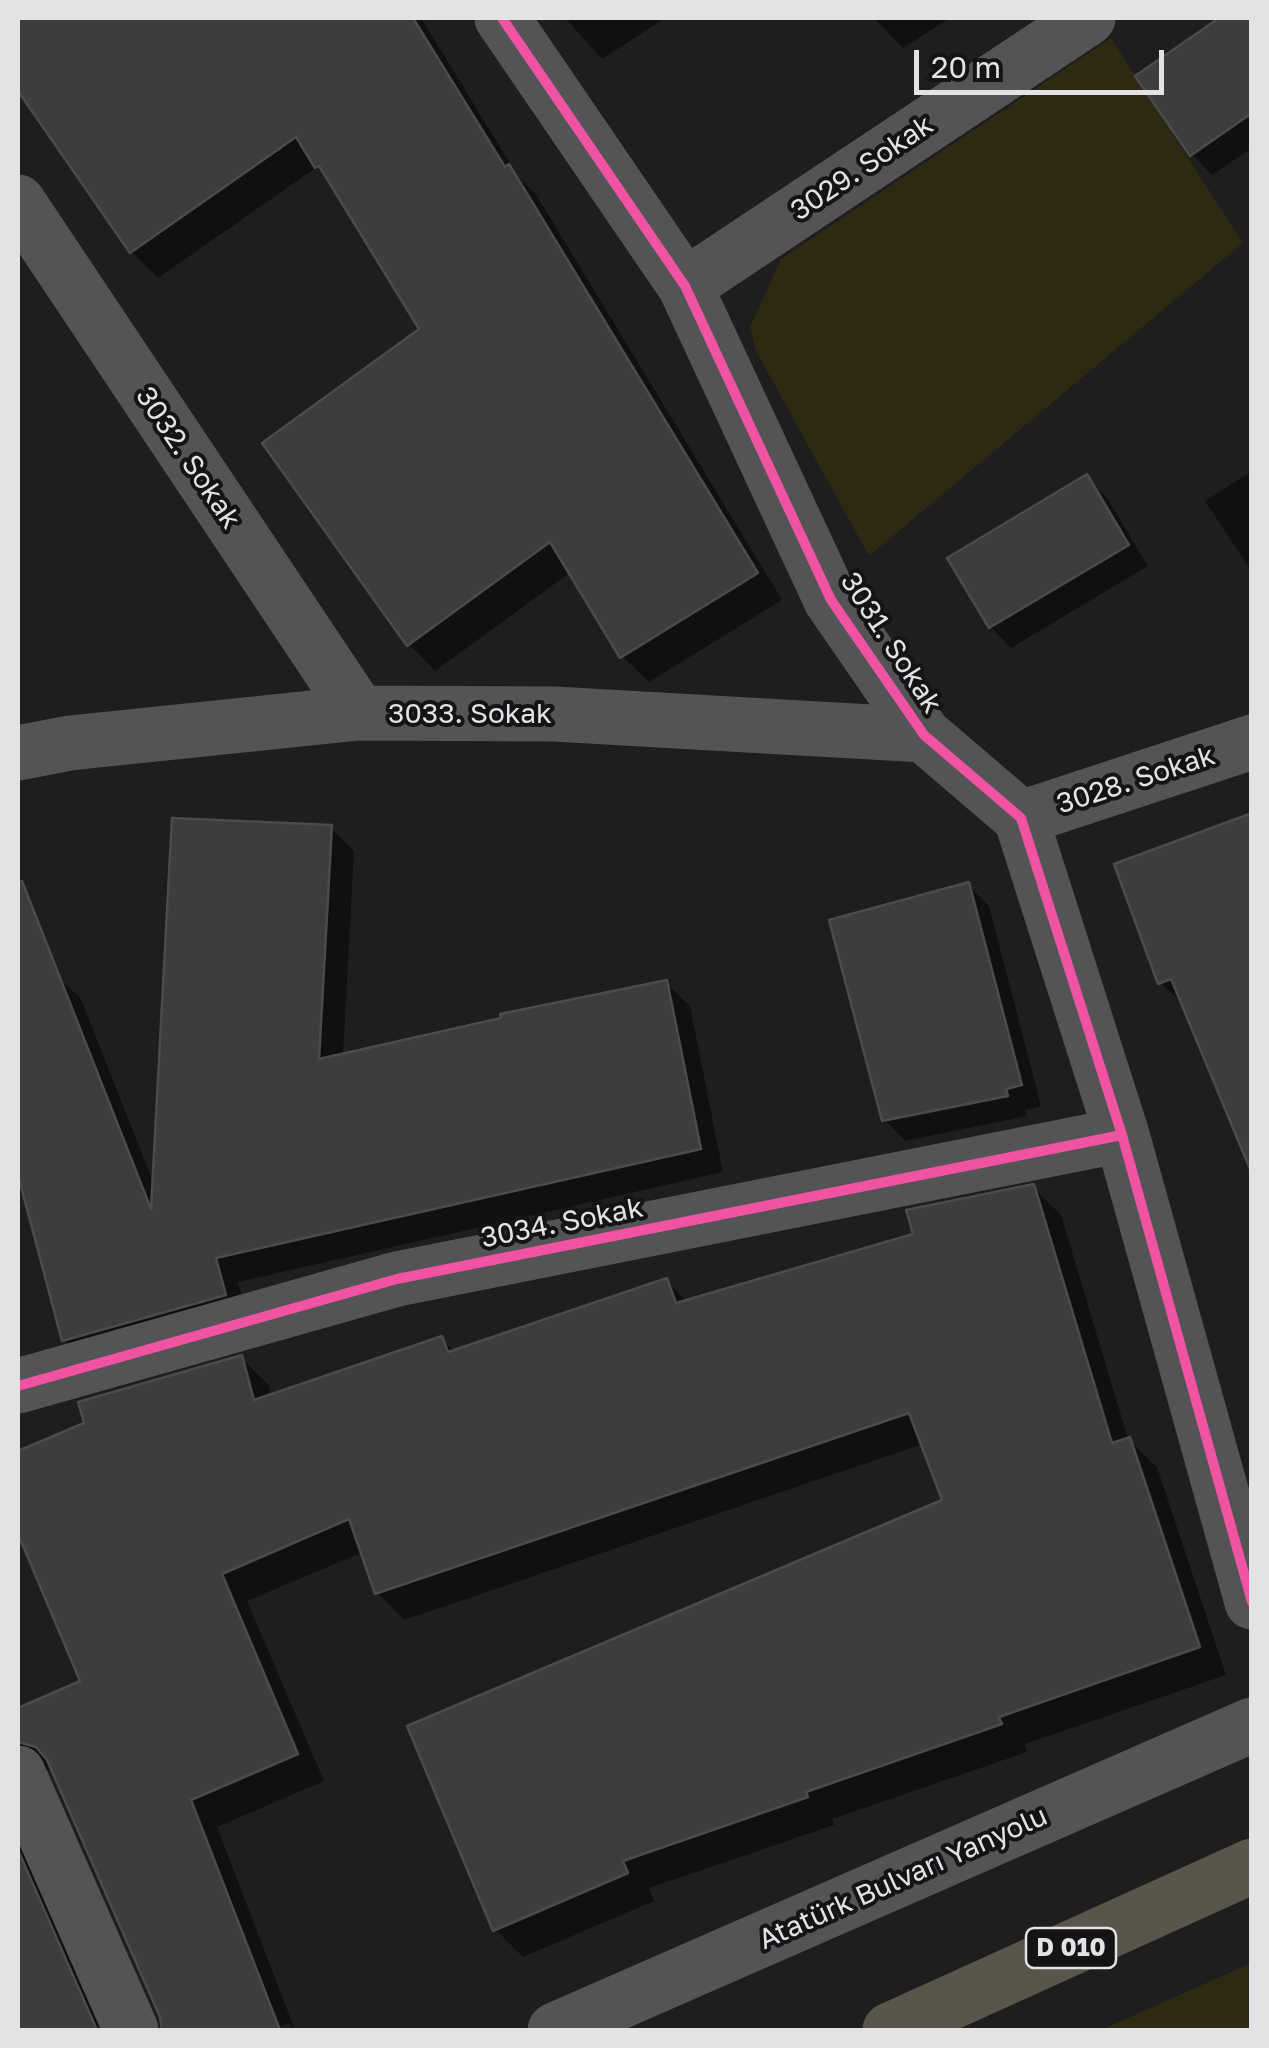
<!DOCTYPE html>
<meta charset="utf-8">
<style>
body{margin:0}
#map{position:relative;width:1269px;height:2048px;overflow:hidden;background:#1e1e1f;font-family:"Golos Text",sans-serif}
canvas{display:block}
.frame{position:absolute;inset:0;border:20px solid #e3e3e5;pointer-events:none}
.scale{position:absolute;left:914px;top:50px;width:250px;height:45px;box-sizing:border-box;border:5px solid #e3e3e5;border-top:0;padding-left:12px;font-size:30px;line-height:35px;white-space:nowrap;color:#e3e3e5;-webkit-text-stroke:8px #141417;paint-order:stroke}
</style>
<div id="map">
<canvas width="1269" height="2048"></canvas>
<div class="frame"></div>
<div class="scale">20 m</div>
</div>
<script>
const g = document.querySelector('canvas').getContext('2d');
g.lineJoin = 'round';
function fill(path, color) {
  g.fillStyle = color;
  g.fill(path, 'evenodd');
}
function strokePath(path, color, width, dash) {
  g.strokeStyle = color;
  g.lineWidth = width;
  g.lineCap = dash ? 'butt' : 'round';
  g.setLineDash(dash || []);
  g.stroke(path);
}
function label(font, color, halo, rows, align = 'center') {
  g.font = font + ' "Golos Text",sans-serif';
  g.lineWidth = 8;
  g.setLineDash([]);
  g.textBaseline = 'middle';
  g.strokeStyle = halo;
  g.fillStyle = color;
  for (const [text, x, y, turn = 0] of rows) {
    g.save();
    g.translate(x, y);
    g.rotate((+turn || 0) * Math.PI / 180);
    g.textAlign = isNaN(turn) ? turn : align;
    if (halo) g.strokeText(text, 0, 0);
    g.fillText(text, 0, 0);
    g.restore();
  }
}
const green = new Path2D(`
 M 1111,38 L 1243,243 L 869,556 L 756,351 L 750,327 L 781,259 Z
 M 1251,1963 L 1251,2027 L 1244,2030 L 1101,2030 Z`);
const shadow = new Path2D(`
 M 18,18 L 421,18 L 519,178 L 535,193 L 782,600 L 649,682 L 622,656 L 571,572 L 435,671 L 409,644 L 422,330 L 330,180 L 317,167 L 158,278 L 132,252 L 18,90 Z
 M 565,18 L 665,18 L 602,59 Z
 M 874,18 L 950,18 L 903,48 Z
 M 1223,18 L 1252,18 L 1252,148 L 1212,175 L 1192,154 L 1138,76 Z
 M 1252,471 L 1252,572 L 1205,501 Z
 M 1086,477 L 1107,498 L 1148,566 L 1011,648 L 991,627 Z
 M 1252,815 L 1183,1005 L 1160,982 Z
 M 331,828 L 354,851 L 343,1056 L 666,983 L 690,1006 L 723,1172 L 238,1282 L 248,1318 L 88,1363 L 64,1340 L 18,1165 L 18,895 L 52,978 L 57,976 L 81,999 L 155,1187 Z
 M 968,885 L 989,906 L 1041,1106 L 1025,1110 L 1027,1116 L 905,1141 L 885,1120 Z
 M 1033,1187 L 1061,1215 L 1128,1439 L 1157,1467 L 1226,1675 L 1025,1744 L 1027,1752 L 832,1819 L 834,1825 L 649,1888 L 654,1901 L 523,1957 L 496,1930 L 410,1727 L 945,1501 L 923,1444 L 404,1620 L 377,1592 L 363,1552 L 247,1601 L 324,1781 L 217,1827 L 295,2030 L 284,2030 L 292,2027 L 290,2023 L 271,2030 L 164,2030 L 162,2017 L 53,1769 L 32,1771 L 18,1788 L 18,1711 L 83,1683 L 18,1528 L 18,1453 L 241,1358 L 269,1385 L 271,1396 L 441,1339 L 455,1352 L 666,1281 L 688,1302 L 916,1235 Z
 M 18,1819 L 111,2030 L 18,2030 Z`);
const building = new Path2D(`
 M 18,18 L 413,18 L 505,167 L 509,164 L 758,573 L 620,658 L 550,542 L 407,646 L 262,443 L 419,329 L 319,166 L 315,168 L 296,137 L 130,253 L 18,91 Z
 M 1219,18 L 1252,18 L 1252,113 L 1190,156 L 1135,76 Z
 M 1087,474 L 1129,545 L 989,628 L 947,558 Z
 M 1252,813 L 1252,1169 L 1250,1169 L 1171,979 L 1158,984 L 1114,864 Z
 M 172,818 L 332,825 L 319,1059 L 501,1018 L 500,1014 L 667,980 L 701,1149 L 216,1258 L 226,1295 L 62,1341 L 18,1175 L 18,882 L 22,881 L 151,1209 Z
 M 969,882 L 1022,1085 L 1006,1089 L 1008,1096 L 882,1121 L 829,920 Z
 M 1034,1184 L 1112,1443 L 1130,1437 L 1200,1647 L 999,1717 L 1002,1724 L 806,1792 L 808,1797 L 623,1861 L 628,1873 L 493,1931 L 407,1726 L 942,1500 L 909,1413 L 375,1594 L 349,1519 L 222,1574 L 298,1754 L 191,1800 L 280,2030 L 162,2030 L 160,2017 L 47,1760 L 36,1747 L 18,1742 L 18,1708 L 80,1681 L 18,1534 L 18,1451 L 84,1423 L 78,1402 L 242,1355 L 254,1400 L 442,1336 L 448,1352 L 667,1278 L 676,1303 L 913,1234 L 906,1210 Z
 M 18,1850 L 97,2030 L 18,2030 Z`);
const minor = new Path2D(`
 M 502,18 L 685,286 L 831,600 L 924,735 L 1021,818 L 1122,1135 L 1252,1602
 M 18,202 L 359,713
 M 685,286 L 1088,18
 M 18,753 L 70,743 L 359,713 L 554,714 L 924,735
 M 1021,818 L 1252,742
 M 18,1386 L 397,1279 L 1122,1135
 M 18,1773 L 131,2030
 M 555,2030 L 1252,1725`);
const trunk = new Path2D(`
 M 890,2030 L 1252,1866`);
const cycleway = new Path2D(`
 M 502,18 L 685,286 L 831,600 L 924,735 L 1021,818 L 1122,1135 L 1252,1602
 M 18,1386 L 397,1279 L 1122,1135`);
const shields = [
 [1071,1948,90]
];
const shieldNames = [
 ["D 010",1071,1948]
];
const streetNames = [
 ["3029. Sokak",862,168,-34],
 ["3032. Sokak",188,458,56],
 ["3031. Sokak",891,643,57],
 ["3033. Sokak",470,714],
 ["3028. Sokak",1136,780,-18],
 ["3034. Sokak",562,1223,-11],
 ["Atatürk Bulvarı Yanyolu",903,1878,-24]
];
fill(green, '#2e2912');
fill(shadow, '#0007');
fill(building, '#3d3d3e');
strokePath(building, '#4b4b4c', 2.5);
strokePath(minor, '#545456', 55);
strokePath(trunk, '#58554a', 55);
strokePath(cycleway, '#f153a3', 10);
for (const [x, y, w] of shields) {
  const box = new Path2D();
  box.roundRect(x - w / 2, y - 20, w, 40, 8);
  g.fillStyle = '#141417';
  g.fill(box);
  strokePath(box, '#e3e3e5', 2.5);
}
label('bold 25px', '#e3e3e5', null, shieldNames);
label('28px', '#e3e3e5', '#141417', streetNames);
</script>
